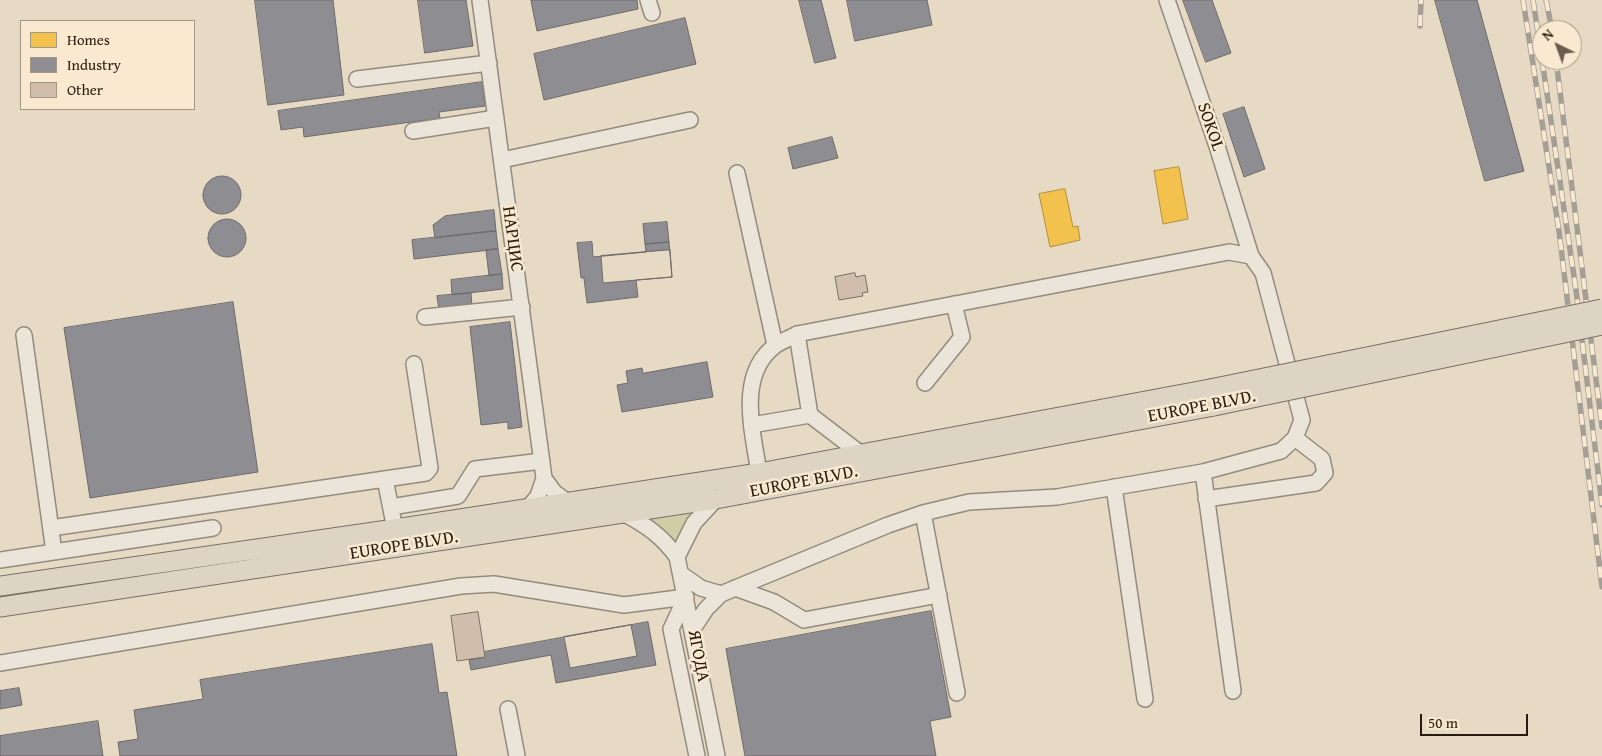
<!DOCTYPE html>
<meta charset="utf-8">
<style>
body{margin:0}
#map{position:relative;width:1602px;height:756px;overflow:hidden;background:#e7dac4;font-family:"Gentium Book Plus",serif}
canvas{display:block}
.legend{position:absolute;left:20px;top:20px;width:175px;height:90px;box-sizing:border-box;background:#f8e9d0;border:1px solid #a49782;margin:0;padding:6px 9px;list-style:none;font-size:15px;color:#261b0e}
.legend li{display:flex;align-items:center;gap:10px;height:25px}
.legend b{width:25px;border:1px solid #a49782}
.north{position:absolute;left:1532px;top:20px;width:50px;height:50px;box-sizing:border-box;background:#f8e9d0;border:1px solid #a49782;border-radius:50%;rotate:318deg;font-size:14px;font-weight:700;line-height:20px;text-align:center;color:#261b0e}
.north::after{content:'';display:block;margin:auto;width:18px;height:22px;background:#6a5e4e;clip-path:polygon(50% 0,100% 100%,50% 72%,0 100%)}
.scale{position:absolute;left:1420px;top:714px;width:108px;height:22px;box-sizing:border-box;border:2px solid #261b0e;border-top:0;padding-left:6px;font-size:15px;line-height:18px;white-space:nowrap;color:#261b0e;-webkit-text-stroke:4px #f8e9d0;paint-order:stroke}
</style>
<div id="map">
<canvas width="1602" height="756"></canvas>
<ul class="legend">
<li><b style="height:14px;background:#f2c14e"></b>Homes</li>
<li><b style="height:14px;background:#8d8d92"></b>Industry</li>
<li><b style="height:14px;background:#d0bdac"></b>Other</li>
</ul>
<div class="north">N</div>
<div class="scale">50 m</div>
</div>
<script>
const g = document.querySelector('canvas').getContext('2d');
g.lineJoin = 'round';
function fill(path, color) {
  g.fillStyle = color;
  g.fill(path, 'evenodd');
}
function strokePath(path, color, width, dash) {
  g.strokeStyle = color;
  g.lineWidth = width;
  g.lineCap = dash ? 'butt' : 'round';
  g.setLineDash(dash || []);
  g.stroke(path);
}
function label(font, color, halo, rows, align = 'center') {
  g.font = font + ' "Gentium Book Plus",serif';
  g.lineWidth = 5;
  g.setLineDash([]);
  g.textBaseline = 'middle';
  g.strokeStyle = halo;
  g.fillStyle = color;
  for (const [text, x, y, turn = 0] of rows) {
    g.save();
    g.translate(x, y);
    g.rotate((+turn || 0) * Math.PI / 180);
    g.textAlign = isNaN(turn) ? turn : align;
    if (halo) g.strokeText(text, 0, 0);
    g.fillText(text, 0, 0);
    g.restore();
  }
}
const green = new Path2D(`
 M 716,499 L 677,557 L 623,513 Z`);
const homes = new Path2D(`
 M 1179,167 L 1188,219 L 1163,224 L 1154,171 Z
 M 1065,189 L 1073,227 L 1078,226 L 1080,240 L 1050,247 L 1039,194 Z`);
const industry = new Path2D(`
 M 255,0 L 333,0 L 344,95 L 268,105 Z
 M 418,0 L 466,0 L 473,46 L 425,53 Z
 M 538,0 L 637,0 L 638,9 L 537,31 L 531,1 Z
 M 799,0 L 821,0 L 836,58 L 815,63 Z
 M 847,0 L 927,0 L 932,25 L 855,41 Z
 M 1183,0 L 1212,0 L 1231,53 L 1206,62 Z
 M 1435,0 L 1477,0 L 1524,171 L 1485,181 Z
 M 685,18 L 696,64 L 544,100 L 534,54 Z
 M 482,82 L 485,106 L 439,112 L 440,118 L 304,137 L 303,127 L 281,130 L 278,111 Z
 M 1244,107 L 1265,169 L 1244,177 L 1223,114 Z
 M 832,137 L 838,158 L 793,169 L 788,148 Z
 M203 195a19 19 0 1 1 38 0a19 19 0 1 1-38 0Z
 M 494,210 L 496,231 L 435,238 L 433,225 L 445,216 Z
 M208 238a19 19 0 1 1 38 0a19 19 0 1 1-38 0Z
 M 667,222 L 669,242 L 645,244 L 643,224 Z
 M 496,231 L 498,249 L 414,259 L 412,240 Z
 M 592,242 L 593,257 L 646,252 L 645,244 L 669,242 L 672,277 L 636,280 L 638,297 L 587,303 L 584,278 L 581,278 L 577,243 Z
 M 498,249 L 502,274 L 489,276 L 486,250 Z
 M 670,250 L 672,277 L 603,283 L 601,256 Z
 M 502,274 L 503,289 L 452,295 L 451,280 Z
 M 471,293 L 472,307 L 439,310 L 437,296 Z
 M 233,302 L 258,472 L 90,498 L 64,328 Z
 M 510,322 L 522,427 L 508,429 L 508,422 L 481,425 L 470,327 Z
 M 707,362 L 713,397 L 622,412 L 617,385 L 628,383 L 626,371 L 642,368 L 643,373 Z
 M 931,611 L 951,717 L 930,721 L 936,756 L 745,756 L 726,649 Z
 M 648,622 L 656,665 L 556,683 L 551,655 L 471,670 L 469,660 L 485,657 L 484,652 Z
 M 631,625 L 637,656 L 570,668 L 564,637 Z
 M 432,644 L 439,693 L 447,692 L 457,756 L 120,756 L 118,742 L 138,739 L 134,710 L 203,699 L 200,680 Z
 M 19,688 L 22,705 L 0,709 L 0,691 Z
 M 98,721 L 103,756 L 0,756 L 0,736 Z`);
const building = new Path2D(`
 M 855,273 L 856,277 L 865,275 L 868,292 L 862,293 L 863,296 L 839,300 L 835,277 Z
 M 478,612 L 485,657 L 457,661 L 451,616 Z`);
const minor = new Path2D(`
 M 480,0 L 544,478 L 538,496 L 529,507
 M 648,0 L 652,13
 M 357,79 L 489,63
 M 413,131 L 496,118
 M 502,160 L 690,120
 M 737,173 L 775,345
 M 425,317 L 522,307
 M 797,334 L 810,415
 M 24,335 L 54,552
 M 925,383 L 962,337 L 954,304
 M 752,425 L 810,415 L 861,454
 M 1203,472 L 1233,691
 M 759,473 C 753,432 736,374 776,345 C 782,341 790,338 797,334 L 1229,252 L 1251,256
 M 544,478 L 554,492 L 567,502
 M 385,479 L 395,529
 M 1114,487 L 1145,699
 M 1206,499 L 1316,483 L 1325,473 L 1322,459 L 1295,438
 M 391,507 L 458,496 L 475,469 L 542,461
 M 623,513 C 646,525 662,536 677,557 L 717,756
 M 923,513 L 957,693
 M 51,528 L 426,473 L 430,468 L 414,364
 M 677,557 L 694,523 L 716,499
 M 0,560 L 213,528
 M 681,574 L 701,588 L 721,594
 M 735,588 L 774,602 L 804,620 L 939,595
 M 686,597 L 671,629 L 697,756
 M 692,630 L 706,609 L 721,594 L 888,525 L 923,513 L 969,502 L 1057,497 L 1203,472 L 1281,451 L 1295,438 L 1302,420 L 1263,273 L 1251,256 L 1217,146 L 1167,0
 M 0,663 L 461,586 L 494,584 L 624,605 L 686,597
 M 508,709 L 517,756`);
const major = new Path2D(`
 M 0,586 L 395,529 L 759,473 L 1210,389
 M 0,607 L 716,499 L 1214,406`);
const rail = new Path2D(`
 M 1523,0 L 1559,231 L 1602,587
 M 1533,0 L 1542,59
 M 1546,0 L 1552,30
 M 1420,26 L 1421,0
 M 1542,60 L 1576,290 L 1602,505
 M 1556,60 L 1602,427`);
const majorBridge = new Path2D(`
 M 1210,389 L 1602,309
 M 1214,406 L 1602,325`);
const streetNames = [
 ["SOKOL",1210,127,71],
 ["НАРЦИС",512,239,82],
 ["EUROPE BLVD.",1202,407,-11],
 ["EUROPE BLVD.",804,482,-11],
 ["EUROPE BLVD.",404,546,-9],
 ["ЯГОДА",698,656,79]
];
fill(green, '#d0cca5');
fill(homes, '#f2c14e');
strokePath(homes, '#b58f3b', 1);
fill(industry, '#8d8d92');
strokePath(industry, '#6e6b6a', 1);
fill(building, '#d0bdac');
strokePath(building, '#787064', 1);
strokePath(minor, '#938b7d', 18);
strokePath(major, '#787064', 21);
strokePath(minor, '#eae4d9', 15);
strokePath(major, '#ded4c4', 19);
strokePath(rail, '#a59e95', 5.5);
strokePath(rail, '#f8e9d0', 4, [11]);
strokePath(majorBridge, '#787064', 21, []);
strokePath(majorBridge, '#ded4c4', 19);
label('18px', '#261b0e', '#f8e9d0', streetNames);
</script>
